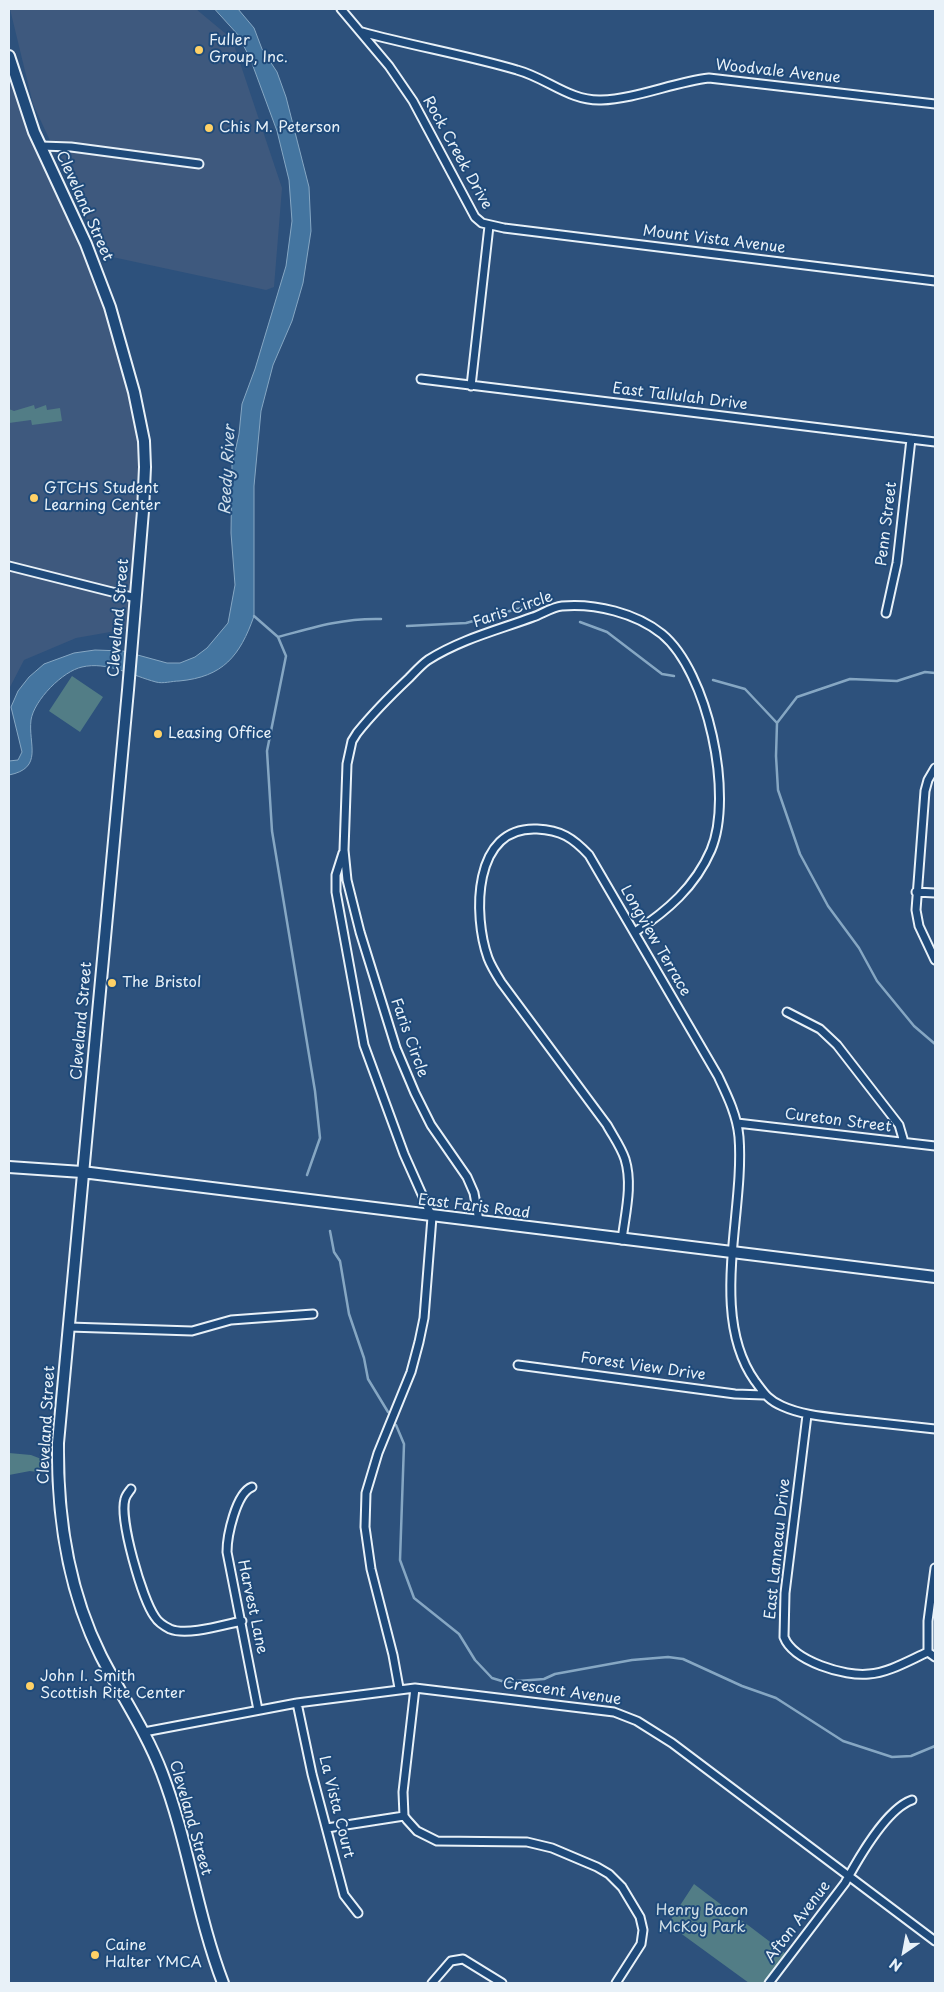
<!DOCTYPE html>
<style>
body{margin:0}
#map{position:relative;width:944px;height:1992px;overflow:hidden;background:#2d517c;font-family:"Playpen Sans",sans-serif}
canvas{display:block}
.frame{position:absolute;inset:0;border:10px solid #e8f1f8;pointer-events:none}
.north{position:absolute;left:879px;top:1927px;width:50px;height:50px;-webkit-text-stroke:4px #1f4a7a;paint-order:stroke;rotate:213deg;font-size:14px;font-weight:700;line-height:20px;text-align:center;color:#e8f1f8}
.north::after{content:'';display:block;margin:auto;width:18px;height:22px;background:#e8f1f8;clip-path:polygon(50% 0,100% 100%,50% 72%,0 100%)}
</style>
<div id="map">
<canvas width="944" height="1992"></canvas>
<div class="frame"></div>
<div class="north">N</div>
</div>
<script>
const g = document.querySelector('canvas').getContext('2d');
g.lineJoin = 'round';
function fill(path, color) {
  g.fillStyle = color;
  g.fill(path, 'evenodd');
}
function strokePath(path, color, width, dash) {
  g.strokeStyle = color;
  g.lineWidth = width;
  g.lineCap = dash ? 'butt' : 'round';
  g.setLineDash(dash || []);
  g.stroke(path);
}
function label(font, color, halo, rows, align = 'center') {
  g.font = font + ' "Playpen Sans",sans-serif';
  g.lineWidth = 4;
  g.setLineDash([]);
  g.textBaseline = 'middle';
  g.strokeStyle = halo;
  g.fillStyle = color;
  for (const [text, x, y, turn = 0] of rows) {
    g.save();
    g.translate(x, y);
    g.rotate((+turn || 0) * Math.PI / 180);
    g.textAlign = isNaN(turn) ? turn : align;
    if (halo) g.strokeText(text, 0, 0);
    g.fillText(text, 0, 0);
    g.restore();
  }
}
const built = new Path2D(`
 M 10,9 L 196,9 L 232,39 L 282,188 L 274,287 L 266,290 L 103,255 L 33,104 Z
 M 9,56 L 17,84 L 99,275 L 144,441 L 133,628 L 76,638 L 24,660 L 9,689 Z`);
const green = new Path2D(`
 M 34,405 L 35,409 L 46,405 L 47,410 L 60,408 L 62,421 L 32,425 L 31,420 L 9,423 L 9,409 L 14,411 Z
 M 72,676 L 103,697 L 80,732 L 49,711 Z
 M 9,1453 L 31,1455 L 44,1460 L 45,1473 L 30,1471 L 9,1475 Z
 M 694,1884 L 786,1954 L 765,1983 L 749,1983 L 668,1924 Z`);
const water = new Path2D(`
 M 215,9 L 238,9 L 254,28 L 262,49 L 277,72 L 286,97 L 309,187 L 311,231 L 303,283 L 292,321 L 273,365 L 261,411 L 254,486 L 254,616 C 240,656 223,677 179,681 C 172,681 163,684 156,682 C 133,676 107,661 82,667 C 63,671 34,700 31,720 C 28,744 44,768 9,775 L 9,761 L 18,760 L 22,752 L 11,707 L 18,691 L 29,677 L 44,664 L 74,653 L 95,650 L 123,651 L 167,663 L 180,663 L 195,657 L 207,648 L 228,623 L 235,585 L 231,533 L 232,465 L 239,434 L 242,404 L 255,369 L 286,266 L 292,221 L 289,180 L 277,131 L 250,58 L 238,35 Z`);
const stream = new Path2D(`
 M 254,616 L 278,637 L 286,656 L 267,751 L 272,831 L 315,1091 L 320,1138 L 307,1175
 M 580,622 L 607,632 L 662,674 L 674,676
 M 407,626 L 466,623 L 539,603
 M 278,637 C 314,627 343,618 381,619
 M 713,680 L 745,689 L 777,723 L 776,756 L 778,790 L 800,854 L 828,906 L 859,948 L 877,981 L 914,1026 L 935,1044
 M 777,723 L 797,697 L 850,679 L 897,681 L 925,672 L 935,673
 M 330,1231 L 334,1252 L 340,1261 L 349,1314 L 364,1358 L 368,1379 L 388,1412
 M 396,1425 L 404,1444 L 400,1560 L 414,1598 L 459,1634 L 475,1660 L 492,1678 L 505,1682 L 544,1679 L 555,1674 L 632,1660 L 668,1657 L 683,1659 L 742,1686 L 776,1698 L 843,1741 L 892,1757 L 911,1756 L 935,1746`);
const street = new Path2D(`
 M 341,9 L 389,66 L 413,101 L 475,217 L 482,223 L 504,228 L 935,281
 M 362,32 C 413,46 466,55 517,70 C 547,78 569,101 601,100 C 636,99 674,82 709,78 L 935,104
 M 41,146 L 71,147 L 199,164
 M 421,379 L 935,442
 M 471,386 L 489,226
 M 9,566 L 136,598
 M 886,613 L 897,563 L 911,439
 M 935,768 L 928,780 L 925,791 L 916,910 L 919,926 L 935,960
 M 343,853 L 336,875 L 336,892 L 364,1045 L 404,1154 L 432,1217 L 424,1318 L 419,1342 L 411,1372 L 378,1453 L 366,1493 L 365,1527 L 371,1569 L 393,1655 L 399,1688
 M 916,892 L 935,893
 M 787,1012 L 820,1029 L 837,1045 L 899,1125 L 904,1142
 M 737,1123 L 935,1146
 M 479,1221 L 474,1193 L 467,1177 L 431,1125 L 415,1093 L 396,1048 L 360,932 L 347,880 L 344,850 L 347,764 L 352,741 L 357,733 C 373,713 391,695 409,678 C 415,672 421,665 428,660 C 461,639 498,630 533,617 C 542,614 552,607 562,606 C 595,603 636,613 662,634 C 708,672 734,796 711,850 C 695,887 667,911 635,932
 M 622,1240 C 625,1214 633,1185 625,1159 C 621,1147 613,1136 607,1125 L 501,982 C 496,974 491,966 488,958 C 473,916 472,826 537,829 C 561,830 573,838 589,855 L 718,1076 C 727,1095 737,1115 739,1137 C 745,1212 708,1315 755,1381 C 764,1393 768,1400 782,1406 C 804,1416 829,1417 852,1420 C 880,1423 908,1426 935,1429
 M 69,1327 L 192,1331 L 231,1320 L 313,1314
 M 518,1365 L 735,1394 L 764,1395
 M 807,1415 L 785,1593 L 784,1637 C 793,1661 845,1677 869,1674 C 888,1673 910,1660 928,1652 L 935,1657
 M 252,1487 C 236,1493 227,1536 227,1552 L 258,1710
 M 131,1489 C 129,1492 126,1495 125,1499 C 119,1519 142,1599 155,1617 C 158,1622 164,1626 170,1629 C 187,1636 223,1625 242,1621
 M 928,1652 L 928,1621 L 935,1568
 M 415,1688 L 403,1792 L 404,1816 L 407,1820 L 417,1831 L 437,1841 L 527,1842 L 552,1848 L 597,1867 L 609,1874 L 622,1887 L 640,1917 L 643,1930 L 641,1944 L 616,1983
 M 297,1703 L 312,1774 L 344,1895 L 358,1913
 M 144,1732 L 297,1703 L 415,1688 L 614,1712 L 637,1721 L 672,1743 L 935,1941
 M 327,1828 L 404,1816
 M 432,1983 L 451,1961 L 463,1959 L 502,1983
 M 769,1983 L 845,1883 C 858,1859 886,1809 912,1800`);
const secondary = new Path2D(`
 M 9,56 L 34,132 L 86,244 L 110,307 L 134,392 L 144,441 L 145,467 L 143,511 L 128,690 L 58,1443 C 57,1516 68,1590 101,1656 C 121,1695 146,1731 162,1773 C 188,1841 197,1915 223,1983
 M 9,1167 L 82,1172 L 935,1277`);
const markers = [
 [199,50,5,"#ffd166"],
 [209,128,5,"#ffd166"],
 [34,498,5,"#ffd166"],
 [158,734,5,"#ffd166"],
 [112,983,5,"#ffd166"],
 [30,1686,5,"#ffd166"],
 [95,1955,5,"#ffd166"]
];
const poiNames = [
 ["Fuller",209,41],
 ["Group, Inc.",209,58],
 ["Chis M. Peterson",219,128],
 ["GTCHS Student",44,489],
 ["Learning Center",44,506],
 ["Leasing Office",168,734],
 ["The Bristol",122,983],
 ["John I. Smith",40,1677],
 ["Scottish Rite Center",40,1694],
 ["Caine",105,1946],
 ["Halter YMCA",105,1963]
];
const streetNames = [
 ["Woodvale Avenue",778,72,6],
 ["Rock Creek Drive",457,153,61],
 ["Cleveland Street",84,206,66],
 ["Mount Vista Avenue",714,240,7],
 ["East Tallulah Drive",680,397,7],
 ["Penn Street",887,524,-83],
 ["Faris Circle",513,610,-19],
 ["Cleveland Street",119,618,-85],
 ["Longview Terrace",655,941,60],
 ["Cleveland Street",82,1021,-85],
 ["Faris Circle",409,1038,70],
 ["Cureton Street",838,1121,7],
 ["East Faris Road",474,1207,7],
 ["Forest View Drive",643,1367,8],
 ["Cleveland Street",47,1425,-87],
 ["East Lanneau Drive",778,1549,-84],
 ["Harvest Lane",252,1607,78],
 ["Crescent Avenue",562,1692,8],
 ["La Vista Court",336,1807,76],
 ["Cleveland Street",190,1818,74],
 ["Afton Avenue",798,1922,-53]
];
const parkNames = [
 ["Henry Bacon",702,1911],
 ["McKoy Park",702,1928]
];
const waterNames = [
 ["Reedy River",228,470,-87]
];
fill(built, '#3e597e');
fill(green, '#527d86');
fill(water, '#4475a0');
strokePath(water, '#86a7c3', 1);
strokePath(stream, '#86a7c3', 2.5);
strokePath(street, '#e8f1f8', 11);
strokePath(secondary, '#e8f1f8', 14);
strokePath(street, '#1f4a7a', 7);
strokePath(secondary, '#1f4a7a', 10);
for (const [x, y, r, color] of markers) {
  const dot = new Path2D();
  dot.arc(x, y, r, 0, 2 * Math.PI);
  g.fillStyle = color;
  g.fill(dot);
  strokePath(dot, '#1f4a7a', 2);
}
label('15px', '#e8f1f8', '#1f4a7a', poiNames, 'left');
label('15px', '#e8f1f8', '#1f4a7a', streetNames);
label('15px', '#d2e0e7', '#1f4a7a', parkNames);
label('italic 16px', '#cfdeeb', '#1f4a7a', waterNames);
</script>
